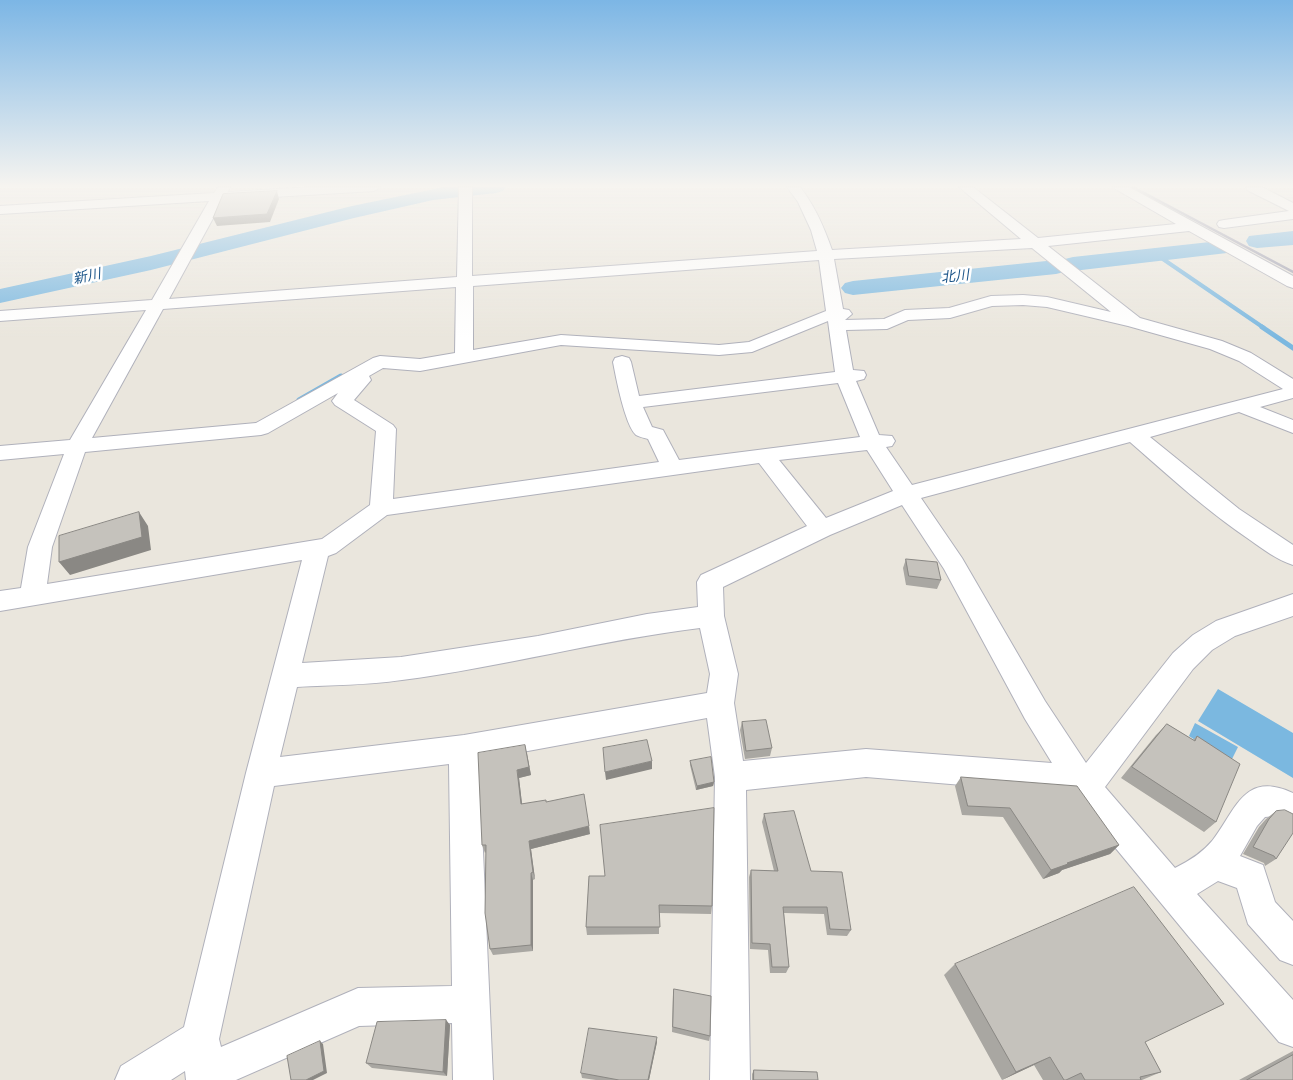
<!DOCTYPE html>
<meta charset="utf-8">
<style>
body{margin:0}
canvas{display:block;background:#eae6dd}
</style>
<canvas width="1293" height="1080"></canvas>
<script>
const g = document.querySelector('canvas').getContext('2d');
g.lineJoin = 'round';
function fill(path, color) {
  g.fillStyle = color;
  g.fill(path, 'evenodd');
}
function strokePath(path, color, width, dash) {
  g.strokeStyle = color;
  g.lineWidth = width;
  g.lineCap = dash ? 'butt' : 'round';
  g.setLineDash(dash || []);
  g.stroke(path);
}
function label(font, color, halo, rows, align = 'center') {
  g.font = font + ' Arial,"Noto Sans JP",sans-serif';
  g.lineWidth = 5;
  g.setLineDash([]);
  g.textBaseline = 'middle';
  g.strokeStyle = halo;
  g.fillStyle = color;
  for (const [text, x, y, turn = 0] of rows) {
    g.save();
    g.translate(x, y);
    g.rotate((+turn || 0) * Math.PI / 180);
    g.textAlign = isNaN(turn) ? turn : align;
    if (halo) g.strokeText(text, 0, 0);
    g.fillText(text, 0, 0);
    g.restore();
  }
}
const water = new Path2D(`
 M 1218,689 L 1293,733 L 1293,778 L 1198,721 Z
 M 1195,723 L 1238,747 L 1230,763 L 1189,736 Z`);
const streamFar1 = new Path2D(`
 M 1157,255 L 1264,328`);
const stream = new Path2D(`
 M 1262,327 L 1293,348
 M 299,400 L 341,376`);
const river = new Path2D(`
 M 444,187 L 506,187 L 503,191 L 496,193 L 433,200 L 354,218 L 151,270 L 0,303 L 0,289 L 151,256 L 352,206 Z
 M 1293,231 L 1293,245 L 1257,248 L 1249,246 L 1246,241 L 1249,236 Z
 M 1219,241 L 1227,243 L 1230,248 L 1227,253 L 1073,271 L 1066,269 L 1064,272 L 1056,274 L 853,295 L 845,293 L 841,288 L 845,283 L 853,281 L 1056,260 L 1063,262 L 1065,259 L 1073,257 Z`);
const minor = new Path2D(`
 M 218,187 L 230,187 L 228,192 L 312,187 L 381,187 L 374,191 L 223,200 L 169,299 L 457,277 L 459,187 L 472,187 L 472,276 L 817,251 L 811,230 L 798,202 L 787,187 L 800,187 C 815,206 824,227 832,250 L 1021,239 L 959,187 L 973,187 L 1038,238 L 1176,224 L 1112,187 L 1129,187 L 1293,276 L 1293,288 L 1287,286 L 1189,231 L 1048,246 L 1140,318 L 1222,341 L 1251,353 L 1293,379 L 1293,398 L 1260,407 L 1293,420 L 1293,433 L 1239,412 L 1150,437 L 1239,509 L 1293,545 L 1293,565 C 1277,560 1263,549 1250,540 C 1207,511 1169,476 1130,442 L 921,498 L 962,558 L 1045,701 L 1086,763 L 1173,653 L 1193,635 L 1216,621 L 1293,594 L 1293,616 L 1235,636 L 1212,650 L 1193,669 L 1105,787 L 1175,868 C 1189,861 1202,853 1212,841 C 1236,810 1244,770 1293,793 L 1293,824 L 1275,816 L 1265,817 L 1257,826 L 1240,856 L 1263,865 L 1275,902 L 1293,921 L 1293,965 L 1280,960 L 1248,924 L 1237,888 L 1218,881 L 1197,894 L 1293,1000 L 1293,1047 L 1279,1042 L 1189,937 L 1071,794 L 866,777 L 746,790 L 750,1080 L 710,1080 L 715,777 L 707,718 L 479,760 L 493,1080 L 453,1080 L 452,1023 L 359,1026 L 236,1080 L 186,1080 L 185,1071 L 171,1080 L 115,1080 L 121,1066 L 184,1027 L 246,773 L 302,560 L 0,611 L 0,591 L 21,588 L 28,547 L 64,454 L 0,460 L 0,446 L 70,440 L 146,310 L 0,321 L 0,311 L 152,300 L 209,201 L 0,214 L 0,206 L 214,193 ZM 1032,248 L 1111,312 L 1047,297 L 1023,295 L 991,296 L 949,308 L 905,310 L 884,319 L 845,320 L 852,314 L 849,310 L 843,309 L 834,259 ZM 819,260 L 826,311 L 749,342 L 719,345 L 561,335 L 473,350 L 473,286 ZM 456,287 L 455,353 L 420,359 L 380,356 L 373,358 L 256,423 L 92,438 L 163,309 ZM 1023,305 L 1047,307 L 1128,326 L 1210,349 L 1239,361 L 1283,389 L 912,485 L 886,447 L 892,446 L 895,441 L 892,436 L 879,435 L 856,381 L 864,379 L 866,375 L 864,371 L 853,370 L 846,330 L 887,329 L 908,320 L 950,318 L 992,306 ZM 828,321 L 835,372 L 639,396 L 631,362 L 629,358 L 622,356 L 615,358 L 613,362 C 616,378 625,425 636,435 C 639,437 645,438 648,439 L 659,462 L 393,499 L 396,429 L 393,425 L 354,400 L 371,380 L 369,376 L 383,368 L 420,371 L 561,345 L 719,355 L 752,352 ZM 838,383 L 860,437 L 679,460 L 663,430 L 652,427 L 643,407 ZM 338,393 L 332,401 L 335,405 L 376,431 L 370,505 L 322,539 L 47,584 L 52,547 L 85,452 L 261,435 L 268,433 ZM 867,450 L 893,491 L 826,518 L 779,460 ZM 759,463 L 807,526 L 701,575 L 697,582 L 698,607 L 647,614 L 538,636 L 401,657 L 302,663 L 328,556 L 336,553 L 387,515 ZM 902,505 L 944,569 L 1025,719 L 1052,763 L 866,749 L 743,761 L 734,703 L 738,674 L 724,616 L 723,587 L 830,535 ZM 700,628 L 710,674 L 707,693 L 464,735 L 280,757 L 297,687 C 332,685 368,685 402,680 C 503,667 600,640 700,628 ZM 449,764 L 452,986 L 358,988 L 221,1047 L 219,1039 L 274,786 Z
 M 1246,187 L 1262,187 L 1293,203 L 1293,219 L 1224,228 L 1219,227 L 1217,224 L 1219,221 L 1224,220 L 1289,211 L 1247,190 Z`);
const rail = new Path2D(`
 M 1133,187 L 1293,272`);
const wall = new Path2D(`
 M 906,559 L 941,580 L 937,589 L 906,585 L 903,568 Z
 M 742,722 L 772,748 L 770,756 L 745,759 L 740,730 Z
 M 1167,724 L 1193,740 L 1197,736 L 1216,822 L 1204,832 L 1121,778 L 1156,735 Z
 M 527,753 L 531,775 L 519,778 L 522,804 L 546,802 L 590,834 L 531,849 L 535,879 L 533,880 L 533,951 L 493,955 L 490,949 L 486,852 L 485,853 L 482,845 Z
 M 690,761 L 714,782 L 713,786 L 696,790 L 690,765 Z
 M 961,777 L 1119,845 L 1110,854 L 1062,870 L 1059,873 L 1043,879 L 1003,817 L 962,815 L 955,786 Z
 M 1276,811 L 1276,859 L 1265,866 L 1264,863 L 1243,854 L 1259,827 L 1266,819 Z
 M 764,814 L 811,871 L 851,930 L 847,936 L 827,935 L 824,914 L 784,913 L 789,967 L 786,973 L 770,973 L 768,950 L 750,949 L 749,877 L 751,870 L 774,871 L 762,822 Z
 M 589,876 L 712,906 L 711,914 L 659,913 L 659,934 L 587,935 L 586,927 Z
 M 955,964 L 1145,1042 L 1161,1072 L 1142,1080 L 1043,1080 L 1034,1065 L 1002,1080 L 944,975 Z
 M 673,995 L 710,1036 L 709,1041 L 672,1032 Z
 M 446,1020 L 450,1025 L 447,1076 L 372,1068 L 366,1063 Z
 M 657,1042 L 649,1080 L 596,1080 L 582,1078 L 581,1073 Z
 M 1293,1051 L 1293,1080 L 1239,1080 Z
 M 754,1070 L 818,1080 L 752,1080 L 752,1074 Z`);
const shadedWall = new Path2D(`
 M 277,191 L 279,199 L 270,222 L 217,226 L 213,218 Z
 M 139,512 L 148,526 L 151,550 L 70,575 L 59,562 Z
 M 525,745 L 531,775 L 519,778 L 523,812 L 521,804 L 517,770 Z
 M 652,761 L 652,769 L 606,780 L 605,772 Z
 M 714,782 L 713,786 L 696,790 L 697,786 Z
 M 589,826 L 590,834 L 531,849 L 535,879 L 533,872 L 529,841 Z
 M 1119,845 L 1110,854 L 1062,870 L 1059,873 L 1043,879 L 1051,870 L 1067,863 Z
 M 531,873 L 533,880 L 533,951 L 531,945 Z
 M 446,1020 L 450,1025 L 447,1076 L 443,1072 Z
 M 657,1037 L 657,1042 L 649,1080 L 648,1080 Z
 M 320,1041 L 323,1044 L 327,1073 L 313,1080 L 306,1080 Z
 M 1050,1057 L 1034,1065 L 1002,1080 L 1016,1072 Z`);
const building = new Path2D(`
 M 277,191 L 267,214 L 213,218 L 223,194 Z
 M 139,512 L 142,537 L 59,562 L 59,536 Z
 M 906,559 L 937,562 L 941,580 L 909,576 Z
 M 766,720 L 772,748 L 746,751 L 742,722 Z
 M 1167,724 L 1195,741 L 1197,736 L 1240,764 L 1216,822 L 1132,767 Z
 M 647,740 L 652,761 L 605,772 L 603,748 Z
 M 525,745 L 529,767 L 517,770 L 521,804 L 546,800 L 546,802 L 584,794 L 589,826 L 529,841 L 533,872 L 531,873 L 531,945 L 490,949 L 485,913 L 486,845 L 482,845 L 478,753 Z
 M 711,757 L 714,782 L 697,786 L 690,761 Z
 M 961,777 L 1077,786 L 1119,845 L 1067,863 L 1068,864 L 1051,870 L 1010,808 L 968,806 Z
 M 714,808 L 712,906 L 659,905 L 660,927 L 586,927 L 589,876 L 605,876 L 600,825 Z
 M 1285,810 L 1293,814 L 1293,833 L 1276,859 L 1274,856 L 1253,847 L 1269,819 L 1276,811 Z
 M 794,811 L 811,871 L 842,872 L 851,930 L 830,929 L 827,907 L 783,907 L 789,967 L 772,967 L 770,944 L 752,943 L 751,870 L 778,871 L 764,814 Z
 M 1134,887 L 1224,1004 L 1145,1042 L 1161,1072 L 1140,1077 L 1141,1080 L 1085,1080 L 1081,1073 L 1066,1080 L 1064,1080 L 1050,1057 L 1016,1072 L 955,964 Z
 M 674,989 L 711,996 L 710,1036 L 673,1027 Z
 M 446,1020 L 443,1072 L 366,1063 L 377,1022 Z
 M 589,1028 L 657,1037 L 648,1080 L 619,1080 L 581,1073 Z
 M 320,1041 L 324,1071 L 306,1080 L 291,1080 L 287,1056 Z
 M 1293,1055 L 1293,1080 L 1247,1080 Z
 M 754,1070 L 817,1072 L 818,1080 L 754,1080 Z`);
const farWaternames = [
 ["新川",87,277,-12],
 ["北川",955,277,-6]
];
fill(water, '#7bb8e0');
strokePath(streamFar1, '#7bb8e0', 4);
strokePath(stream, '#7bb8e0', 5);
fill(river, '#7bb8e0');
strokePath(minor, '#b0b1bb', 2);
fill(minor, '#fff');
strokePath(rail, '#a0a0b1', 2.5);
fill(wall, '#a9a7a2');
fill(shadedWall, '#8a8884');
fill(building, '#c5c2bc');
strokePath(building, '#8a8884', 1);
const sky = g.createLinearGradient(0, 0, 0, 338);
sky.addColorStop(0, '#7cb6e5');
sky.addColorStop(0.55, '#f6f4f0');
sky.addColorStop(1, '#f6f4f000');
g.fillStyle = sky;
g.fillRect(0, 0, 1293, 338);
label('italic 14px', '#1d568a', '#fff', farWaternames);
</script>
